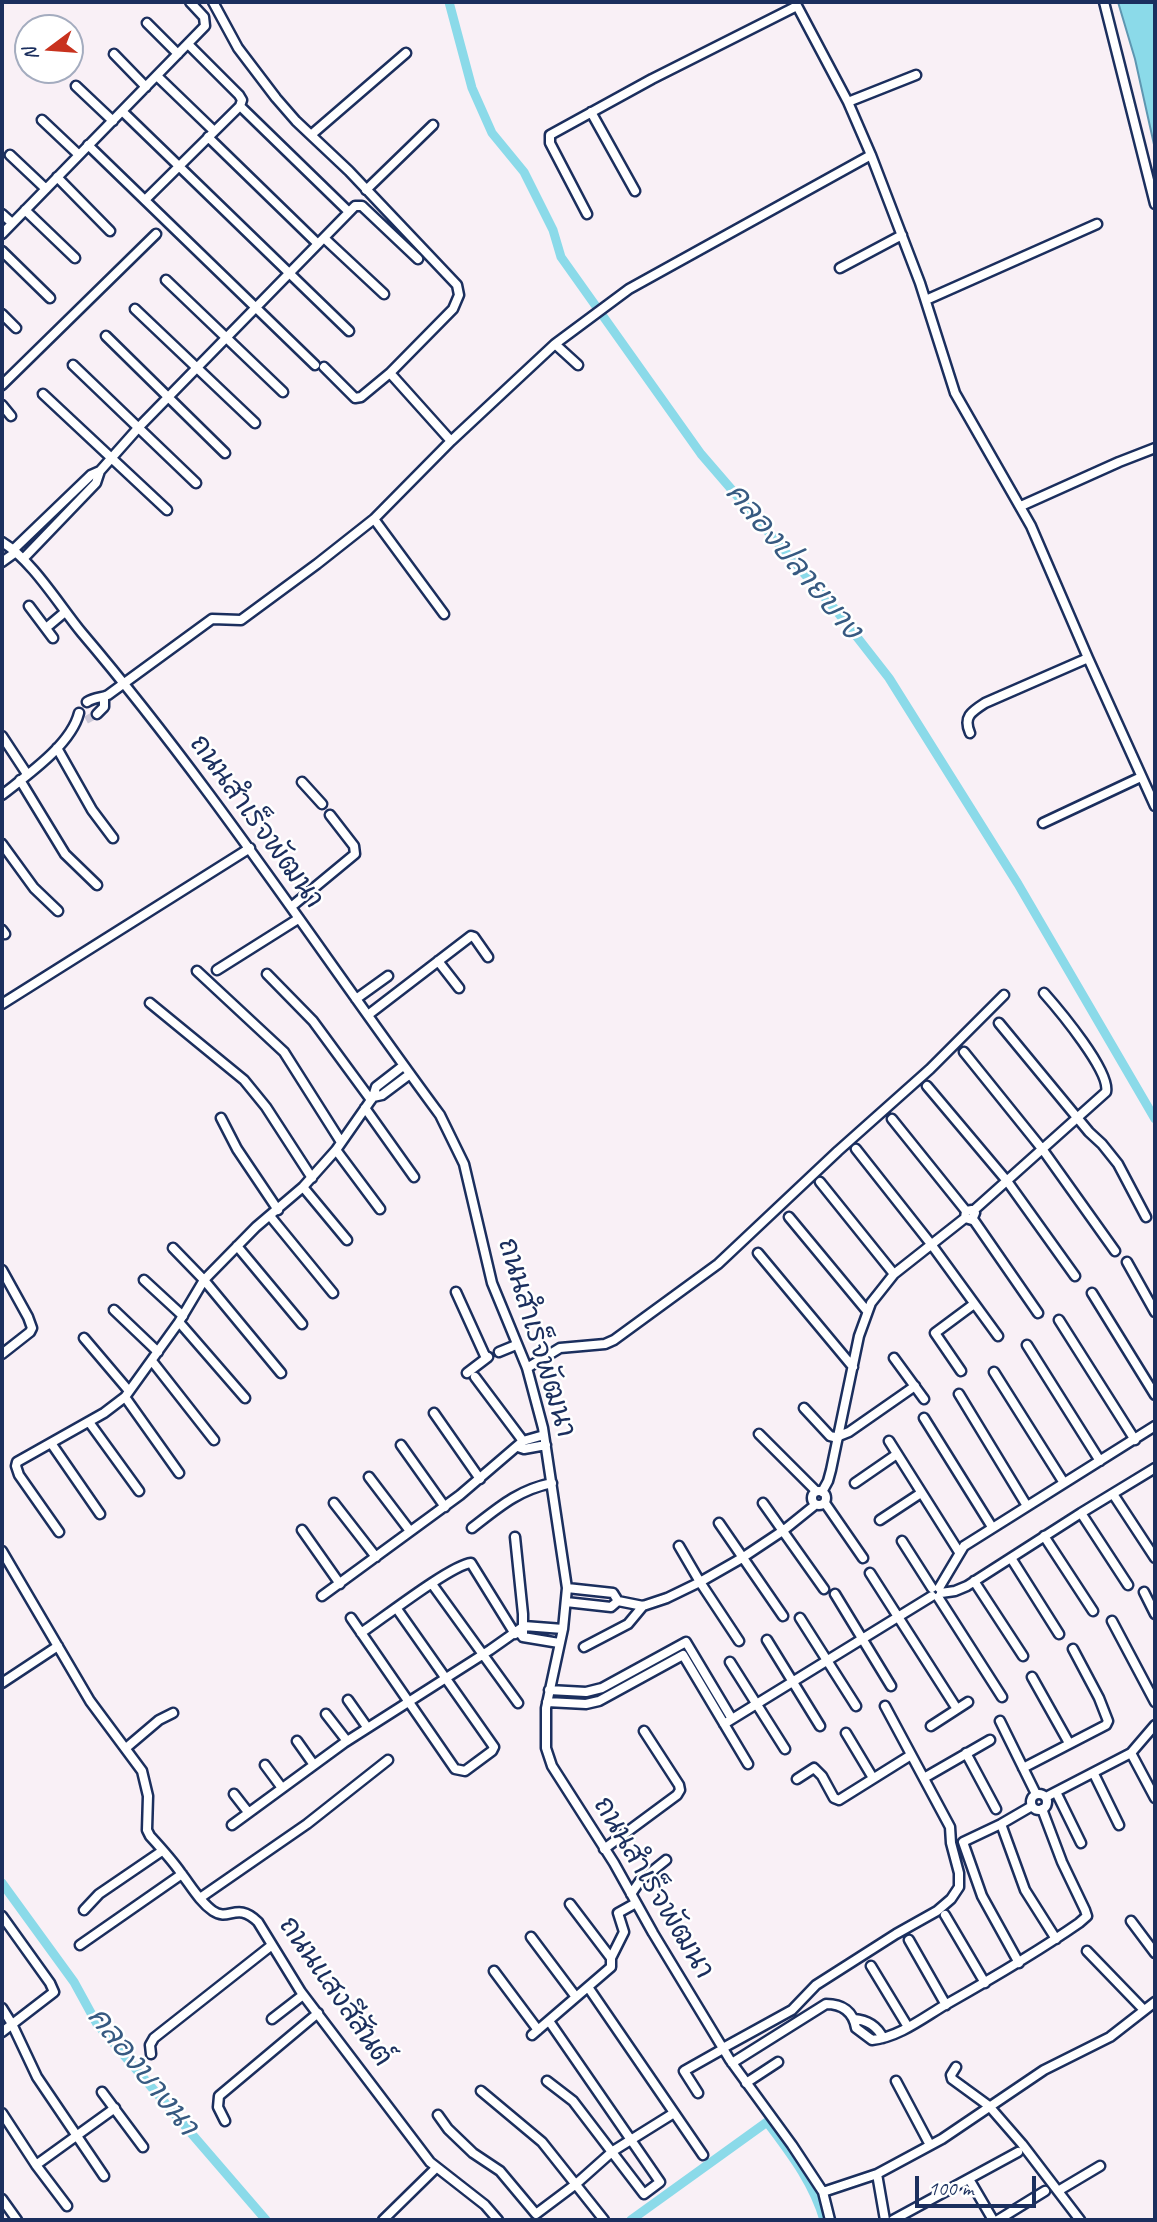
<!DOCTYPE html>
<meta charset="utf-8">
<style>
body{margin:0}
#map{position:relative;width:1157px;height:2222px;overflow:hidden;background:#f9f0f6;font-family:Caveat,sans-serif}
canvas{display:block}
.frame{position:absolute;inset:0;border:4px solid #1b2f5e;pointer-events:none}
.north{position:absolute;left:14px;top:14px;width:70px;height:70px;box-sizing:border-box;background:#fff;border:2px solid #a4acbf;border-radius:50%;rotate:254deg;font-size:19px;font-weight:700;line-height:28px;text-align:center;color:#1b2f5e}
.north::after{content:'';display:block;margin:auto;width:24px;height:32px;background:#c8321e;clip-path:polygon(50% 0,100% 100%,50% 72%,0 100%)}
.scale{position:absolute;left:915px;top:2176px;width:121px;height:32px;box-sizing:border-box;border:4px solid #1b2f5e;border-top:0;padding-left:9px;font-size:21px;line-height:24px;white-space:nowrap;color:#1b2f5e;-webkit-text-stroke:5px #fff;paint-order:stroke}
</style>
<div id="map">
<canvas width="1157" height="2222"></canvas>
<div class="frame"></div>
<div class="north">N</div>
<div class="scale">100 m</div>
</div>
<script>
const g = document.querySelector('canvas').getContext('2d');
g.lineJoin = 'round';
function fill(path, color) {
  g.fillStyle = color;
  g.fill(path, 'evenodd');
}
function strokePath(path, color, width, dash) {
  g.strokeStyle = color;
  g.lineWidth = width;
  g.lineCap = dash ? 'butt' : 'round';
  g.setLineDash(dash || []);
  g.stroke(path);
}
function label(font, color, halo, rows, align = 'center') {
  g.font = font + ' Caveat,"Playpen Sans Thai",sans-serif';
  g.lineWidth = 5;
  g.setLineDash([]);
  g.textBaseline = 'middle';
  g.strokeStyle = halo;
  g.fillStyle = color;
  for (const [text, x, y, turn = 0] of rows) {
    g.save();
    g.translate(x, y);
    g.rotate((+turn || 0) * Math.PI / 180);
    g.textAlign = isNaN(turn) ? turn : align;
    if (halo) g.strokeText(text, 0, 0);
    g.fillText(text, 0, 0);
    g.restore();
  }
}
const water = new Path2D(`
 M 1118,2 L 1155,2 L 1155,149 L 1135,59 Z`);
const canal = new Path2D(`
 M 449,2 L 472,88 L 492,133 L 524,172 L 553,230 L 561,257 L 701,454 L 839,614 L 889,678 L 1018,884 L 1155,1119
 M 2,1883 L 74,1982 L 97,2024 L 266,2220
 M 631,2220 L 767,2122 C 790,2153 813,2182 824,2220`);
const minorTunnel = new Path2D(`
 M 86,720 L 97,714`);
const minor = new Path2D(`
 M 213,2 L 238,48 L 276,98 L 296,121 L 349,171 L 457,285 L 459,295 L 453,309 L 390,373 L 451,441
 M 795,2 L 848,102 L 871,155 L 920,283 L 955,393 L 1031,526 L 1088,658 L 1155,806
 M 1104,2 L 1155,204
 M 147,23 L 178,54
 M 114,54 L 146,87
 M 157,76 L 214,131
 M 76,86 L 113,121
 M 848,102 L 916,75
 M 240,106 L 349,212
 M 122,111 L 349,331
 M 591,112 L 635,191
 M 42,120 L 79,155
 M 311,135 L 406,53
 M 208,137 L 318,244
 M 88,145 L 315,365
 M 10,155 L 46,189
 M 57,177 L 110,231
 M 366,190 L 433,125
 M 145,200 L 240,106 L 242,100 L 239,95 L 188,44
 M 25,210 L 75,258
 M 2,214 L 12,223
 M 587,214 L 550,143 L 550,135 L 652,79 L 797,6
 M 2,234 L 205,26 L 204,17 L 190,2
 M 324,238 L 384,294
 M 2,251 L 50,298
 M 840,268 L 902,235
 M 166,280 L 283,392
 M 926,300 L 1097,224
 M 135,309 L 255,423
 M 2,314 L 16,328
 M 106,336 L 225,453
 M 555,344 L 578,365
 M 73,365 L 196,483
 M 324,367 L 355,398 L 361,397 L 390,373
 M 2,385 L 156,234
 M 43,394 L 167,510
 M 2,405 L 11,416
 M 1021,506 L 1119,462 L 1155,448
 M 374,519 L 444,614
 M 2,542 C 32,560 59,605 82,633 C 212,786 321,954 440,1115 L 464,1164 L 492,1283 L 527,1368 L 543,1428 L 567,1588 L 563,1629 L 546,1708 L 546,1748 L 552,1766 L 614,1863 L 653,1933 L 730,2060 L 792,2145 L 823,2192 L 830,2220
 M 14,549 L 91,475 L 100,471
 M 23,559 L 96,483 L 100,471 L 139,427 L 355,206 L 362,206 L 418,259
 M 2,562 L 16,552
 M 29,606 L 53,638
 M 46,628 L 65,612
 M 87,702 C 95,697 102,698 108,695 L 212,619 L 241,620 L 317,564 L 374,519 L 451,441 L 555,344 L 629,289 L 871,155
 M 97,714 L 104,707 L 104,697
 M 970,733 C 963,717 971,712 985,703 L 1088,658
 M 2,736 L 27,774
 M 57,748 L 92,810 L 113,838
 M 20,780 L 65,854 L 97,885
 M 302,782 L 322,804
 M 2,795 C 27,775 71,745 79,713
 M 1043,823 L 1141,777
 M 2,844 L 34,888 L 58,911
 M 291,907 L 355,854 L 354,846 L 330,815
 M 2,930 L 5,934
 M 438,961 L 459,988
 M 217,970 L 298,919
 M 197,971 L 284,1052 L 341,1142
 M 267,974 L 313,1021 L 371,1100
 M 356,999 L 388,976
 M 150,1003 L 244,1080 L 266,1107 L 312,1178
 M 2,1004 L 250,848
 M 368,1015 L 471,936 L 474,937 L 488,957
 M 999,1023 L 1089,1132 L 1102,1144 L 1118,1164 L 1146,1217
 M 964,1052 L 1043,1150 L 1115,1251
 M 927,1086 L 1007,1181 L 1075,1276
 M 373,1097 L 382,1095 L 410,1074
 M 365,1108 L 414,1177
 M 221,1118 L 237,1149 L 278,1210
 M 892,1119 L 966,1211
 M 856,1149 L 931,1244 L 998,1336
 M 336,1150 L 380,1209
 M 820,1182 L 894,1274
 M 303,1187 L 347,1240
 M 973,1211 L 1106,1092 C 1111,1072 1059,1010 1044,993
 M 270,1216 L 333,1293
 M 789,1217 L 867,1311
 M 973,1219 L 1038,1313
 M 237,1246 L 302,1324
 M 173,1248 L 204,1280 L 281,1373
 M 758,1253 L 853,1367
 M 1127,1262 L 1155,1312
 M 2,1270 L 28,1317 L 32,1328 L 30,1332 L 2,1354
 M 144,1280 L 183,1316
 M 456,1292 L 486,1358
 M 1092,1293 L 1155,1395
 M 114,1310 L 158,1352
 M 1059,1320 L 1135,1440
 M 179,1322 L 245,1398
 M 84,1338 L 129,1391
 M 1027,1345 L 1100,1461
 M 499,1352 L 516,1345
 M 894,1358 L 924,1399
 M 152,1361 L 214,1440
 M 527,1368 L 560,1348 L 605,1344 L 614,1340 L 718,1264 L 838,1151 L 930,1069 L 1004,995
 M 961,1371 L 935,1333 L 974,1304
 M 994,1372 L 1064,1483
 M 467,1373 L 488,1357
 M 475,1377 L 523,1441
 M 959,1394 L 1027,1506
 M 125,1397 L 179,1473
 M 804,1408 L 830,1436 L 838,1438
 M 434,1413 L 480,1479
 M 924,1418 L 992,1527
 M 89,1422 L 139,1491
 M 759,1434 L 816,1491
 M 839,1436 L 849,1432 L 915,1386
 M 889,1441 L 959,1552
 M 51,1443 L 100,1514
 M 401,1445 L 445,1507
 M 518,1447 L 524,1449 L 546,1445
 M 369,1477 L 410,1531
 M 855,1483 L 897,1454
 M812 1498a7 7 0 1 1 14 0a7 7 0 1 1-14 0Z
 M 822,1492 L 828,1481 L 831,1470 L 859,1336 L 871,1303 L 894,1274 L 965,1218 L 966,1211 L 972,1210 L 975,1213 L 972,1220 L 965,1218
 M 1113,1494 L 1155,1558
 M 334,1503 L 376,1557
 M 763,1503 L 824,1589
 M 825,1503 L 863,1558
 M 1081,1513 L 1128,1585
 M 880,1520 L 921,1493
 M 719,1523 L 783,1616
 M 472,1528 C 499,1507 518,1490 552,1483
 M 302,1530 L 340,1584
 M 59,1532 L 19,1475 L 16,1466 L 17,1462 L 104,1413 L 125,1397 L 179,1322 L 204,1280 L 256,1227 L 303,1187 L 336,1150 L 373,1097 L 376,1087 L 403,1066
 M 1044,1536 L 1093,1611
 M 515,1537 L 523,1614 L 523,1637
 M 902,1541 L 932,1588
 M 679,1546 L 700,1582 L 739,1641
 M 2,1551 L 90,1701 L 142,1771 L 148,1796 L 147,1830 L 150,1836 C 161,1848 172,1860 181,1873 C 191,1886 200,1902 213,1911 C 229,1922 237,1901 258,1922 L 301,1992 L 430,2162 L 485,2205 L 498,2220
 M 1011,1558 L 1059,1634
 M 870,1573 L 957,1709
 M 974,1581 L 1023,1656
 M 432,1584 L 518,1703
 M 567,1588 L 613,1593 L 618,1601 L 643,1606 L 667,1598 L 700,1582 L 742,1558 L 784,1530 L 815,1505
 M 939,1588 L 964,1546 L 1155,1426
 M 1144,1592 L 1155,1614
 M 941,1593 L 955,1591 L 967,1586 L 1081,1513 L 1155,1468
 M 835,1594 L 891,1686
 M 322,1596 L 460,1495 L 523,1441 L 544,1435
 M 938,1597 L 1002,1697
 M 566,1602 L 611,1607 L 618,1601
 M 351,1618 L 455,1769 L 465,1771 L 492,1751 L 494,1747 L 397,1609
 M 800,1618 L 856,1706
 M 1112,1621 L 1155,1702
 M 361,1633 C 382,1619 451,1565 471,1563 L 515,1634
 M 520,1633 L 523,1637 L 559,1643
 M 767,1640 L 820,1726
 M 584,1647 L 628,1624 L 643,1606
 M 730,1662 L 785,1749
 M 1032,1677 L 1069,1743
 M 2,1683 L 58,1646
 M 549,1690 L 586,1692 L 602,1688 L 686,1642 L 732,1719
 M 348,1700 L 367,1727
 M 547,1702 L 586,1704 L 599,1701 L 683,1655 L 748,1764
 M 326,1714 L 347,1741
 M 1000,1721 L 1036,1794
 M 724,1724 L 932,1596
 M 931,1726 L 968,1702
 M 846,1733 L 873,1778
 M 297,1741 L 314,1765
 M 126,1748 L 159,1720 L 173,1713
 M 966,1753 L 996,1809
 M 1131,1753 L 1155,1798
 M 265,1765 L 282,1788
 M 1023,1768 L 1106,1725 L 1108,1721 L 1099,1698 L 1073,1649
 M 1094,1774 L 1119,1825
 M 924,1778 L 990,1740
 M 797,1779 L 814,1768 L 822,1776 L 834,1798 L 839,1800 L 911,1755
 M 1056,1792 L 1081,1843
 M 234,1794 L 248,1812
 M1031 1802a8 8 0 1 1 16 0a8 8 0 1 1-16 0Z
 M 1046,1797 L 1131,1753 L 1155,1725
 M 1001,1824 L 1025,1890 L 1056,1939
 M 232,1825 L 344,1743 L 490,1650 L 524,1626 L 563,1629
 M 604,1849 L 677,1795 L 680,1790 L 679,1785 L 644,1731
 M 631,1894 L 640,1881 L 666,1860
 M 200,1898 L 307,1824 L 388,1760
 M 570,1904 L 611,1958
 M 84,1910 L 99,1894 L 162,1851
 M 945,1915 L 985,1983
 M 2,1916 L 50,1983 L 54,1992 L 2,2032
 M 1131,1921 L 1155,1953
 M 531,1937 L 576,1997
 M 909,1940 L 946,2005
 M 80,1945 L 182,1874
 M 1087,1951 L 1144,2010
 M 1019,1963 L 982,1896 L 963,1842 L 1001,1824 L 1032,1806
 M 871,1966 L 908,2027
 M 494,1971 L 538,2030
 M 588,1987 L 703,2155
 M 2,2008 L 12,2024 L 37,2077 L 104,2176
 M 272,2019 L 303,1995
 M 854,2019 C 868,2020 877,2026 883,2038
 M 532,2035 L 611,1967 L 611,1958 L 624,1932 L 618,1913 L 636,1903
 M 723,2048 L 792,2010 L 816,1985 L 896,1934 L 937,1911 L 951,1899 L 959,1887 L 959,1873 L 951,1843 L 950,1827 L 885,1706
 M 151,2054 L 150,2045 L 154,2038 L 272,1945
 M 732,2063 L 826,2004 C 842,2004 853,2011 856,2028 L 872,2040 C 899,2037 923,2018 945,2005 C 991,1979 1036,1953 1079,1923 L 1087,1916 L 1085,1910 L 1062,1862 L 1042,1809
 M 956,2067 L 951,2075 L 952,2079 L 989,2106 L 1022,2144 L 1080,2220
 M 547,2081 L 573,2101 L 644,2194 L 660,2182 L 549,2021
 M 896,2081 L 930,2145
 M 746,2083 L 778,2062
 M 481,2091 L 542,2142 L 604,2220
 M 102,2092 L 143,2147
 M 698,2093 L 684,2071 L 723,2049
 M 2,2113 L 36,2165 L 67,2206
 M 438,2115 L 448,2129 L 473,2153 L 500,2171 L 536,2214 L 576,2184 L 613,2151 L 674,2113
 M 225,2121 L 218,2107 L 219,2096 L 318,2013
 M 36,2165 L 115,2108
 M 877,2174 L 885,2220
 M 969,2179 L 993,2220
 M 1058,2191 L 1100,2166
 M 823,2192 L 877,2174 L 942,2139 L 1044,2070 L 1110,2037 L 1155,2002
 M 2,2199 L 17,2220
 M 383,2220 L 436,2168
 M 893,2220 L 1018,2152
 M 998,2220 L 1045,2191`);
const streetNames = [
 ["ถนนสำเร็จพัฒนา",256,822,54],
 ["ถนนสำเร็จพัฒนา",536,1338,73],
 ["ถนนสำเร็จพัฒนา",653,1888,59],
 ["ถนนแสงสีสันต์",335,1992,55]
];
const waterNames = [
 ["คลองปลายบาง",793,562,50],
 ["คลองบางนา",142,2072,51]
];
fill(water, '#8bdae9');
strokePath(water, '#5e96b1', 2);
strokePath(canal, '#8bdae9', 9);
strokePath(minorTunnel, '#cdc9d8', 8, [8, 4]);
strokePath(minor, '#1b2f5e', 13);
strokePath(minor, '#fff', 8);
label('28px', '#1b2f5e', '#fff', streetNames);
label('italic 30px', '#375a81', '#fff', waterNames);
</script>
